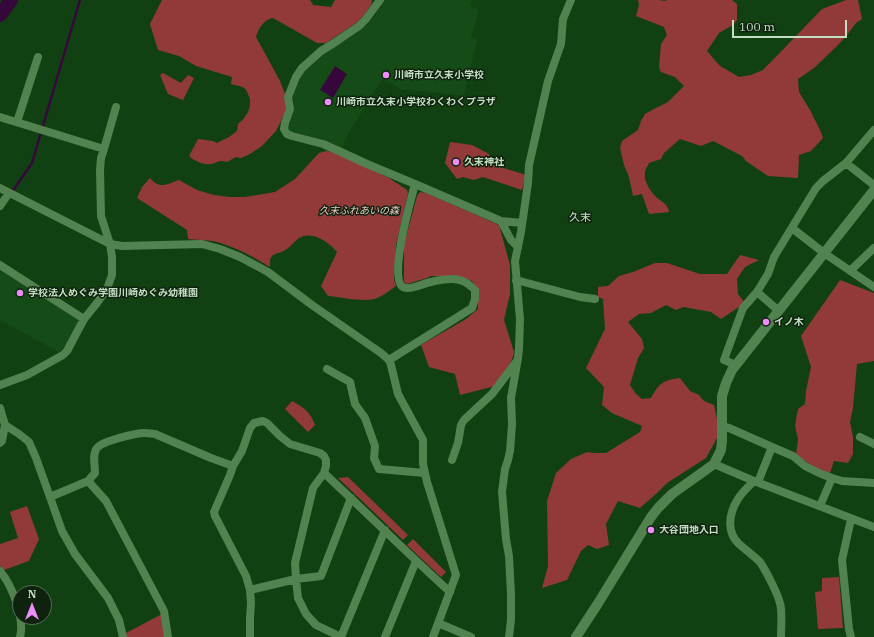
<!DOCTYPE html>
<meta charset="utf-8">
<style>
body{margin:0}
#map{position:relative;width:874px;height:637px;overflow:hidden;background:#114112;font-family:"IBM Plex Serif",serif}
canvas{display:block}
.north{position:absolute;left:12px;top:585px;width:40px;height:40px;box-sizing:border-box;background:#0f220e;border:1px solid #576d56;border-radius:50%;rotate:0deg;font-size:11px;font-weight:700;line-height:16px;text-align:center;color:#c4dec3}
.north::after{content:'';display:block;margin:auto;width:14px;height:18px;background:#ee8cf9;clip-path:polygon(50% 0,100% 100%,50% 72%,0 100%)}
.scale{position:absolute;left:732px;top:20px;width:115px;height:18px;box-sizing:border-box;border:2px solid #c4dec3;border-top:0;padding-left:5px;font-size:12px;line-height:14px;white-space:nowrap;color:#c4dec3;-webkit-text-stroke:3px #0f220e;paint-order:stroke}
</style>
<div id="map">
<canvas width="874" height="637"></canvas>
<div class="north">N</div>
<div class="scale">100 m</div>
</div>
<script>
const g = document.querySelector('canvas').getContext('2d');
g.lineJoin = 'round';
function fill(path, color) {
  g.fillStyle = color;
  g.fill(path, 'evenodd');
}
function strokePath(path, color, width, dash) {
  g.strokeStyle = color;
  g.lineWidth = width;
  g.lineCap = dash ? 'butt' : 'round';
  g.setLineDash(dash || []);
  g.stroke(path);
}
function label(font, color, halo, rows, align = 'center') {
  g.font = font + ' "IBM Plex Serif","Noto Sans JP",serif';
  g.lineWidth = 3;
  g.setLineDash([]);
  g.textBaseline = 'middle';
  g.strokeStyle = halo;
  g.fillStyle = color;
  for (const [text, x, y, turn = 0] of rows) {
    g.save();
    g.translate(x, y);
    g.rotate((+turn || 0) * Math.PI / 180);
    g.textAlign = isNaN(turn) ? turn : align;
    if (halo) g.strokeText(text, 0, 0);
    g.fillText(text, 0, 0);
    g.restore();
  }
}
const built = new Path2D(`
 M 384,0 L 472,0 L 470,6 L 479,10 L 471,38 L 477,40 L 464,96 L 401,89 L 382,79 L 348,134 L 342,147 L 320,139 L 290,131 L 288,126 L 294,109 L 293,95 L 299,81 L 305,70 L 322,55 L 357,33 L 365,26 L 374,17 Z
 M 0,268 L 80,319 L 64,348 L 59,352 L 0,320 Z`);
const green = new Path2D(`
 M 162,0 L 310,0 L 313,5 L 331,7 L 335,0 L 372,0 L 371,5 L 364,15 L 356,23 L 326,43 L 317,43 L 273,18 C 263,20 259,28 256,37 L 280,81 L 285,94 L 286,111 L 276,131 L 262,146 L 250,154 L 241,158 L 236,157 L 227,162 C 217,159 218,163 211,164 C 202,165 195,161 189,156 L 198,139 L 213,141 L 217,143 L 229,137 L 237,131 L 238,124 C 246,118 253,107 249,96 C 247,93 247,90 244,88 C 241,86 235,85 231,84 L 232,77 L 196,66 L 179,56 L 158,50 L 150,24 Z
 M 638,0 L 659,0 L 665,1 L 667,0 L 732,0 L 737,4 L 737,20 L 733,25 L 719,33 L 707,51 L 720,66 L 739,77 L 751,75 L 763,70 L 796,36 L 822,9 L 846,0 L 858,0 L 862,19 L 856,23 L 847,35 L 837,46 L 814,68 L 798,79 L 799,92 L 810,110 L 821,132 L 823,138 L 811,151 L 799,155 L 798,178 L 768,176 L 746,161 L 742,156 L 713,141 L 701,146 L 680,139 L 664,153 L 661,159 L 649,163 C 648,166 645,169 645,172 C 643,181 651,192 657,198 C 663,202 668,205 669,212 L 649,214 L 642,194 L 633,196 L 629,177 L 624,165 L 620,148 L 622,141 L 638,130 L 641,121 L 645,114 L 654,109 L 668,102 L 684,86 L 675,77 L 661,72 L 659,67 L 661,44 L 667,35 L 664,27 L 636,16 L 639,5 Z
 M 163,73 L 181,83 L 188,75 L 194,78 L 183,100 L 168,94 L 160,75 Z
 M 450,142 L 472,145 L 489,154 L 494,165 L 526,175 L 522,190 L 483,177 L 474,180 L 463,177 L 457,179 L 445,163 Z
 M 326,151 L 335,152 L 389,178 L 407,190 L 408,193 L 396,245 L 394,280 L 396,286 C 390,290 383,296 377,298 C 367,303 340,297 328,296 L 321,286 L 337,252 C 329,242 312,230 299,238 C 295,241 291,246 287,249 C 276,256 269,251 270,267 C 252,256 234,246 213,241 C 205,240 196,240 188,239 L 187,230 L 137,198 L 142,187 L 150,178 C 160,190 167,184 179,180 L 197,190 L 214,195 L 230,197 L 245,197 L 275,192 L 295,179 L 319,153 Z
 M 420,192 L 426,193 L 499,225 L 510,265 L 510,294 L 504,320 L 514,352 L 512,360 L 506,371 L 495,386 L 460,395 L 455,374 L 429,367 L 421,345 L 466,319 L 478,309 L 478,289 L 472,281 L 458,276 L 431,276 L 427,278 L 407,284 L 404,282 L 404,245 L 417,196 Z
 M 740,255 L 759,260 L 745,267 L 737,279 L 738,294 L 745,303 L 721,319 L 711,312 L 684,307 L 676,310 L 666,305 L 651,313 L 639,314 L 628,322 L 642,339 L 644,348 L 638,358 L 630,385 L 636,394 L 642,399 L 651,398 C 659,383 664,380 680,378 L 690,391 L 699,395 L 704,401 L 714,405 L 717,419 L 717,438 L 706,458 L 667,483 L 657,493 L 640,508 L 618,501 L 606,524 L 609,545 L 597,549 L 588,545 L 581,551 L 567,580 L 542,588 L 548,566 L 547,501 L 556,473 L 571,459 L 587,452 L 595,453 L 606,453 L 640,432 L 642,426 L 612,413 L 602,405 L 604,387 L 586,368 L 605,329 L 603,299 L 598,297 L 598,287 L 608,286 L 619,276 L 633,272 L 655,263 L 667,263 L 700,274 L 727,274 Z
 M 840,280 L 874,293 L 874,361 L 857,364 L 853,408 L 850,422 L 853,437 L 853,454 L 848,463 L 834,461 L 830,473 C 817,470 806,462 796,454 L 798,440 L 795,425 L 798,409 L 805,404 L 806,391 L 811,367 L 801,336 Z
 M 292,401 C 305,408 310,412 315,425 L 308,432 L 285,409 Z
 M 348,477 L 408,535 L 403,540 L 338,478 Z
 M 27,506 L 39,539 L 29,561 L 4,570 L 0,566 L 0,544 L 18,538 L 10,512 Z
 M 413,539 L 446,572 L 441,577 L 407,545 Z
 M 839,577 L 843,628 L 818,629 L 815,592 L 822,591 L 822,578 Z
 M 162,614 L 165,637 L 126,637 L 126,633 Z`);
const water = new Path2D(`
 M 335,66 L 347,74 L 333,98 L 320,90 Z`);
const stream = new Path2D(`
 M 12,192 L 32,163 L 80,0`);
const river = new Path2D(`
 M 0,15 L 11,0`);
const minor = new Path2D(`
 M 380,0 L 366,19 L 359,26 L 334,43 L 321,51 L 302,68 L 296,77 L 288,97 L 290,109 L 285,123 L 284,129 L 287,134 L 292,136 L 323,144 L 341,152 L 367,164 L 415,184 L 501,221 L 511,240 L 518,247
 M 0,117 L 104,149
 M 17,122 L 38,57
 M 846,163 L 874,185
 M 0,188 L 110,244 L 122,246 L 202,244 L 220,249 L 240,257 L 268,272 L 312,305 L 381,353 L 389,360 L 391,365 L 398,394 L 423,440 L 423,464 L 427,482 L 456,575 L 433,637
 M 0,206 L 9,193
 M 501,221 L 522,223
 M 792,228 L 824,253 L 874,287
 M 0,265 L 84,319
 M 850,271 L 874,248
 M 516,280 L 580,297 L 595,299
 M 757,292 L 779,311
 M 389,360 L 472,308 L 475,299 L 475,290 C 473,288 471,286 468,284 C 455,274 432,281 418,286 C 413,287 408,290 403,287 C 388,279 411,199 415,184
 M 736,365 L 724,360 L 743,308 L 757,292 L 768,274 L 774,257 L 816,188 L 823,181 L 846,163 L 874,130
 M 327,369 L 350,382 L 355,404 L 365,418 L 375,446 L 374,458 L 379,469 L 425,473
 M 0,385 L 27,375 L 63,355 L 67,351 L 84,319 L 97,303 L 107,289 L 112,275 L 112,257 L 110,244 L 101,216 L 100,170 L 101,158 L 104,149 L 116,107
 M 0,408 L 5,425 L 2,441 L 0,443
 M 5,425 L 19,434 L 29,442 L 36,458 L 50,497 L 88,481 L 95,473 C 95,465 92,454 97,448 C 102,441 136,433 145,433 C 149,433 152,434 155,434 L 211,458 L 233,466
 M 723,426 L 729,428 L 772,447 L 758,482
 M 860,437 L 874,444
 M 772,447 L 793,456 L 805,466 L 819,473 L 832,478
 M 452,460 L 458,443 L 461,425 L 464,420 L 492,394 L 517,361
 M 714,464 L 754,481 L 874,527
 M 324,473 C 366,512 407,553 450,592
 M 88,481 L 106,501 L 164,611 L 168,637
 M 754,481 C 748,487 742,492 738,499 C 729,513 726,532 739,544 C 746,550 753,555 760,562 C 766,571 781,599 781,609 C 782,618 781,628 781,637
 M 50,497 L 62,531 L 75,554 L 108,598 L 119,620 L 123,637
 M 820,506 L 832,478 L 842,481 L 874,483
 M 0,571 C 12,585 25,619 20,637
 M 250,590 L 296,579 L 321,576 L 351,498
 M 438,623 L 471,637
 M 250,637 L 250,618 L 251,603 L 250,590 L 246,576 L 215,516 L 214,512 L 230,475 L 233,466 L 242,451 L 250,428 L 254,423 L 263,421 L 267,423 L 280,436 L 290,444 L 320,453 L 324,456 L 326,460 L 326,466 L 324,473 L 313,488 L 295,563 L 296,579 L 298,598 L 306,614 L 316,625 L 341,637
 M 341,637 L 385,530
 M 385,637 L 416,561
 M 509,637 L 511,620 L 511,594 L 509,556 L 506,539 L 502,492 L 505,469 L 508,460 L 510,451 L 512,424 L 511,398 L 518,358 L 519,348 L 520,319 L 515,261 L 521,232 L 528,183 L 529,165 L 548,81 L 561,44 L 563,19 L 571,0
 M 851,637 L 849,629 L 842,560 L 851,519`);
const tertiary = new Path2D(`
 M 576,637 L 597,605 L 651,517 L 658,508 L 672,494 L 714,464 L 721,450 L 722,441 L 722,396 L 726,383 L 732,370 L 874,190`);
const markers = [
 [386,75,4,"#ee8cf9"],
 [328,102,4,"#ee8cf9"],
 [456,162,4,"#ee8cf9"],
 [20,293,4,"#ee8cf9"],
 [766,322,4,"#ee8cf9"],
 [651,530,4,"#ee8cf9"]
];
const poiNames = [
 ["川崎市立久末小学校",394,75],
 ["川崎市立久末小学校わくわくプラザ",336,102],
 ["久末神社",464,162],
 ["学校法人めぐみ学園川崎めぐみ幼稚園",28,293],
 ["イノ木",774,322],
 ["大谷団地入口",659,530]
];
const parkNames = [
 ["久末ふれあいの森",359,211]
];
const neighbourhoodNames = [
 ["久末",580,218]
];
fill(built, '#154b16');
fill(green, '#923a39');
fill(water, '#36073b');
strokePath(stream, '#36073b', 2.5);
strokePath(river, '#36073b', 14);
strokePath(minor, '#538251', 8);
strokePath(tertiary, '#538251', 10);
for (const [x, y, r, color] of markers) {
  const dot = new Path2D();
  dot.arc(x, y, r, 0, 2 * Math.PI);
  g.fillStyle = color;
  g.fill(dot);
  strokePath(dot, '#0f220e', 1.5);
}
label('bold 10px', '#c4dec3', '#0f220e', poiNames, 'left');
label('italic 10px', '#eac7c4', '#0f220e', parkNames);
label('11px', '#c4dec3', '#0f220e', neighbourhoodNames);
</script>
